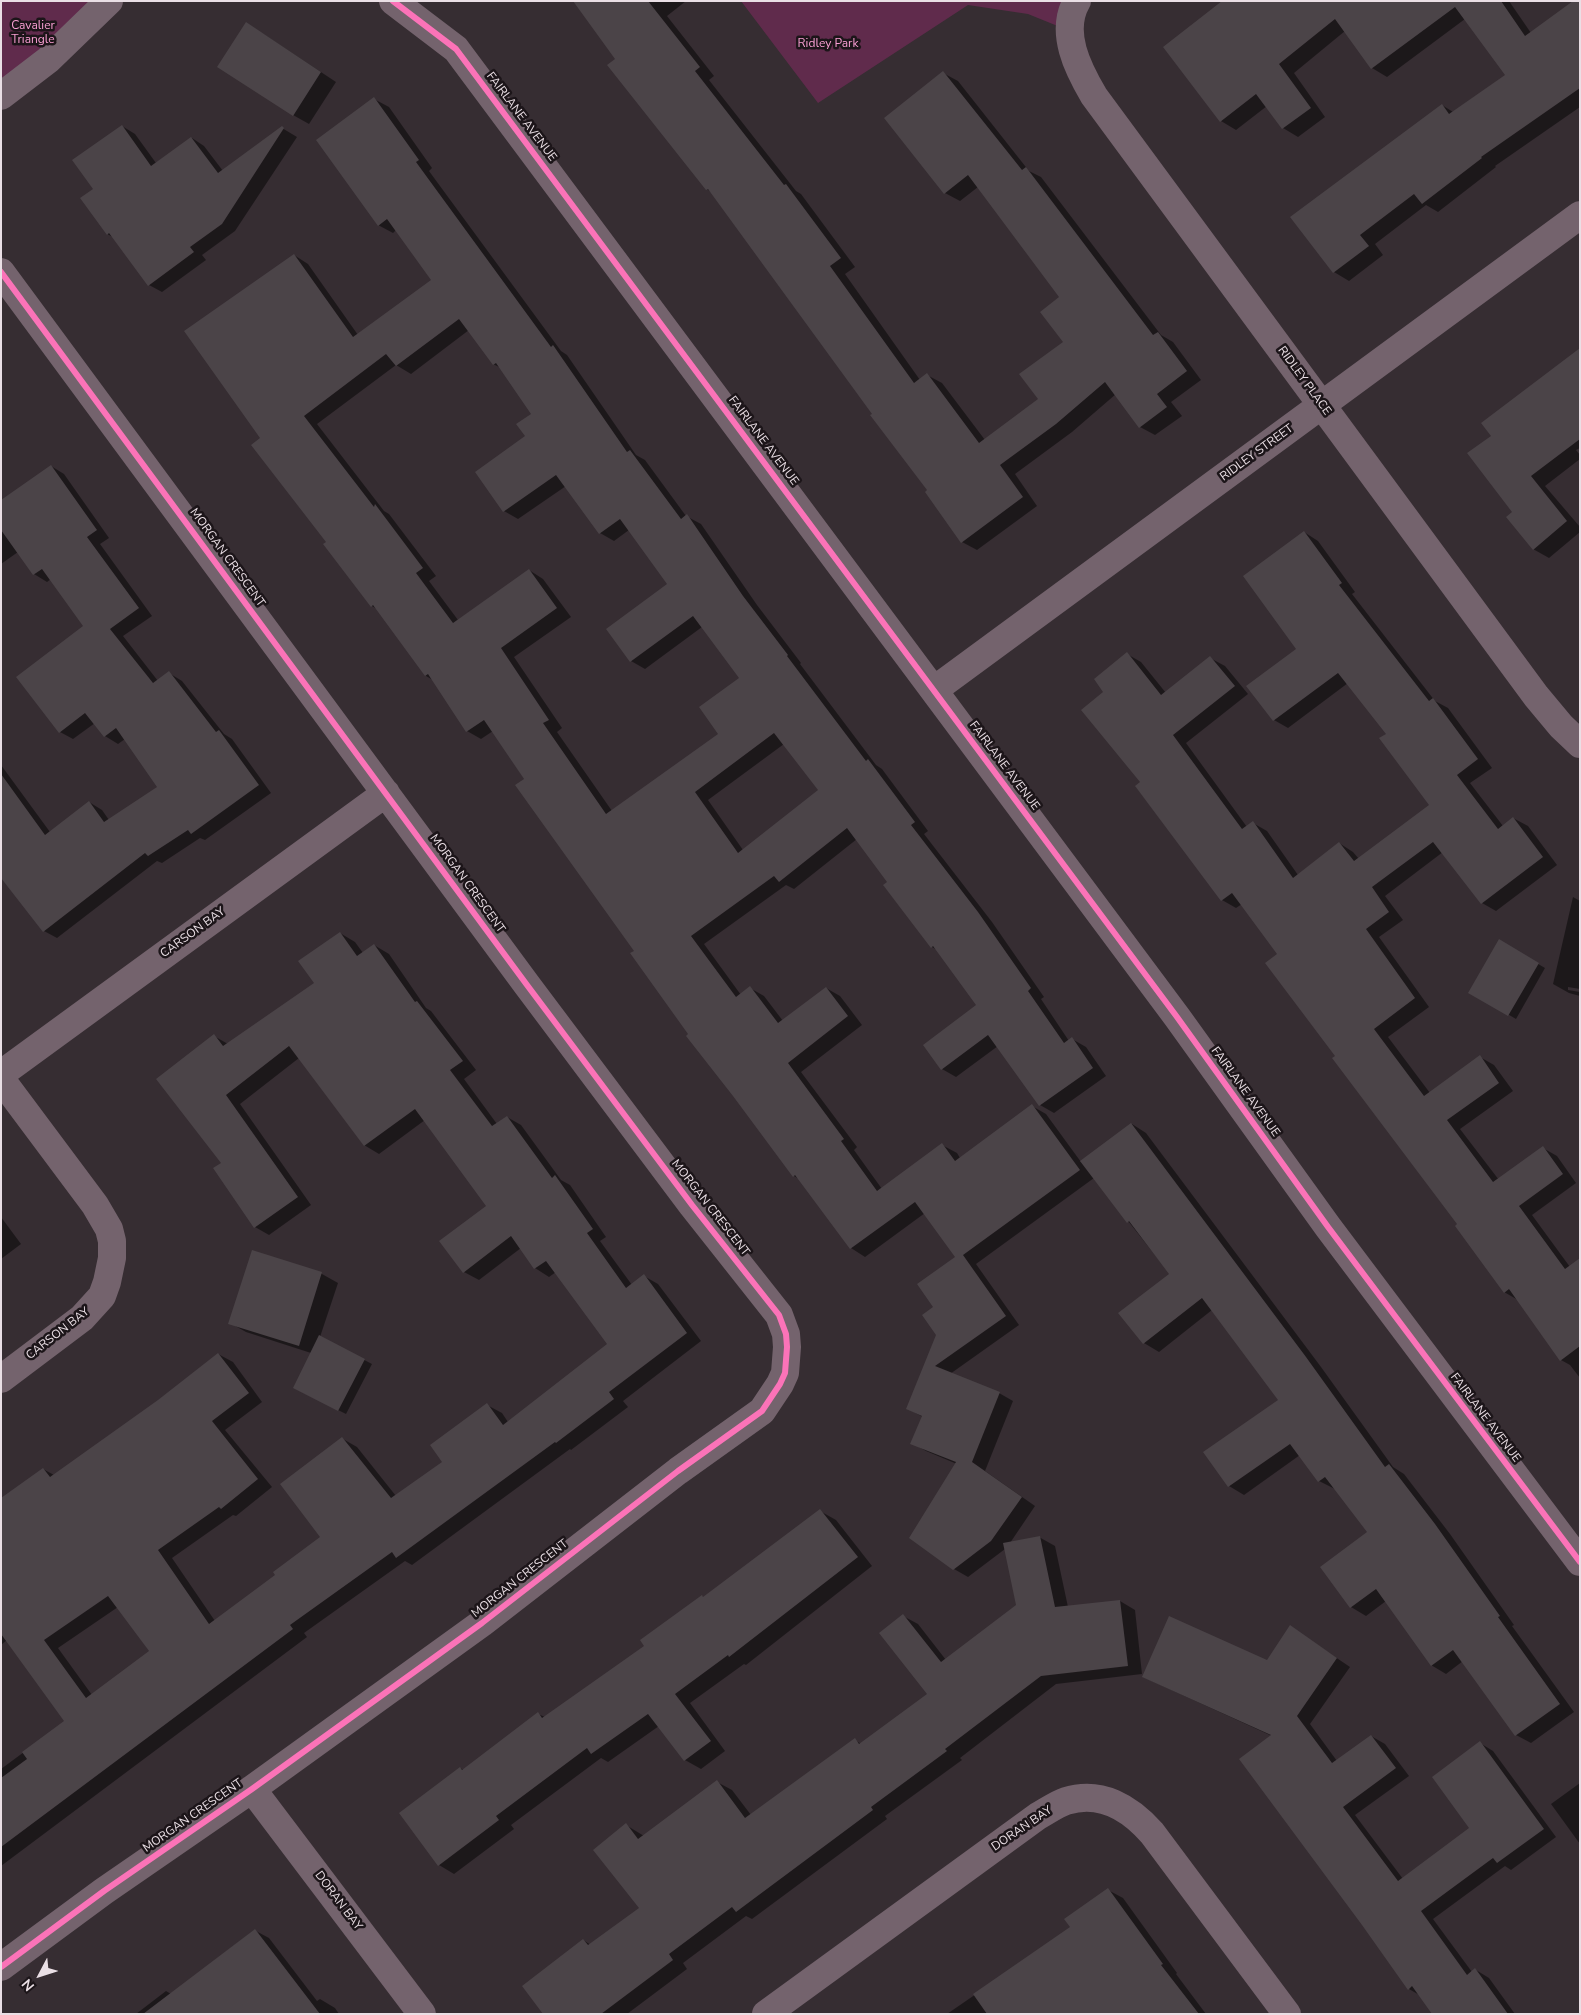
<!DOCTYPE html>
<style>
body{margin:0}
#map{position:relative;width:1581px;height:2015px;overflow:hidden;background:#362d32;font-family:"Nunito Sans",sans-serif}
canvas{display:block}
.frame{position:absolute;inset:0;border:2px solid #eadfe5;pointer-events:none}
.north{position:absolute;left:15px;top:1950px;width:50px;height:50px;-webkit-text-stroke:4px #1c1519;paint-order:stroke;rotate:230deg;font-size:14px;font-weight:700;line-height:20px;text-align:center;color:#eadfe5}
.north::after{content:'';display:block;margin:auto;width:18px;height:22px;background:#eadfe5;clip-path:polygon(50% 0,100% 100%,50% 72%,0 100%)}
</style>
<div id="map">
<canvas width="1581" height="2015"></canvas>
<div class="frame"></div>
<div class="north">N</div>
</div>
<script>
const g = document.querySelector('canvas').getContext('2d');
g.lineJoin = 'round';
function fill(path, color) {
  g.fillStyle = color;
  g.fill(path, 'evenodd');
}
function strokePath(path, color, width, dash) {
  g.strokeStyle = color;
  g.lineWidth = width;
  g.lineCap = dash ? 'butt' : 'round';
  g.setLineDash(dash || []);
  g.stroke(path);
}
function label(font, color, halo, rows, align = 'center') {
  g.font = font + ' "Nunito Sans",sans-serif';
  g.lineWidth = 5;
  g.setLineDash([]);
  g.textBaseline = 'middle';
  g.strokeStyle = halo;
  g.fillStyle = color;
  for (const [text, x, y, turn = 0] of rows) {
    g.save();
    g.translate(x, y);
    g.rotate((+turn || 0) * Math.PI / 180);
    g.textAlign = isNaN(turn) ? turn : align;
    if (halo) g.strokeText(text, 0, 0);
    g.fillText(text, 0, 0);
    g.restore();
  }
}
const green = new Path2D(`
 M 1,1 L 109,1 L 1,96 Z
 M 741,1 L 1077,1 L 1070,31 L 1028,14 L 968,5 L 818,103 Z`);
const shadow = new Path2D(`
 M 575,1 L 686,1 L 667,16 L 714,76 L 709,80 L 796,191 L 801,194 L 855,267 L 845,274 L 920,380 L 927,375 L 942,383 L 985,440 L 1039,399 L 1065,343 L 1061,297 L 978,187 L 960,201 L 945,193 L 943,73 L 958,81 L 1029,171 L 1041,177 L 1161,335 L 1173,342 L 1201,380 L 1171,402 L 1182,416 L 1155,435 L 1140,427 L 1116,394 L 1072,432 L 1015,474 L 1037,506 L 977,550 L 962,542 L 928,490 L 711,192 L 707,189 L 609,65 L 617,59 Z
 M 1237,1 L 1509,1 L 1531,33 L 1580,1 L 1580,107 L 1495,166 L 1496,167 L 1438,212 L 1426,205 L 1375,244 L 1383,255 L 1349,281 L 1334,272 L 1442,105 L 1453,112 L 1506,75 L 1465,19 L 1387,77 L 1372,68 L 1345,31 L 1294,73 L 1325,117 L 1298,137 L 1283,128 L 1267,106 L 1236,130 L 1221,121 Z
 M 262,33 L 336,82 L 309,124 L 293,115 Z
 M 374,99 L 389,107 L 432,168 L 429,171 L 561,351 L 567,355 L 636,455 L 645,460 L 686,516 L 701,524 L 757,605 L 801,663 L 800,664 L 876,765 L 882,769 L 928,831 L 924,834 L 992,922 L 1044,997 L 1041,999 L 1069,1041 L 1072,1039 L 1086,1047 L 1106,1076 L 1054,1113 L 1040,1105 L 998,1046 L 956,1077 L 942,1069 L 978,1005 L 939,951 L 932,947 L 884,886 L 889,882 L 857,839 L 794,889 L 786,885 L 704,944 L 741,995 L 750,988 L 764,996 L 783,1021 L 826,988 L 840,996 L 862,1025 L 801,1072 L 857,1147 L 854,1150 L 882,1189 L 942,1145 L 957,1153 L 960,1158 L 1032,1106 L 1046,1114 L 1081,1162 L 1132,1124 L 1146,1133 L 1321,1367 L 1393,1467 L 1404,1474 L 1450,1534 L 1514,1625 L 1512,1626 L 1574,1712 L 1531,1743 L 1516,1735 L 1463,1661 L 1446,1674 L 1431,1665 L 1386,1601 L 1366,1616 L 1351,1607 L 1369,1532 L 1335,1489 L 1319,1481 L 1300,1455 L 1244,1495 L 1229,1486 L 1279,1400 L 1212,1310 L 1159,1352 L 1144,1343 L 1170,1274 L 1094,1178 L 976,1264 L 1019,1325 L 950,1374 L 999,1393 L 1013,1401 L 985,1471 L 1035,1506 L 1010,1543 L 1039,1537 L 1055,1546 L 1068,1607 L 1120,1601 L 1135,1610 L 1142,1674 L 1056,1684 L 960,1758 L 962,1760 L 885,1816 L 887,1819 L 752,1919 L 746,1916 L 683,1963 L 687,1969 L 627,2014 L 544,2014 L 583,1940 L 591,1945 L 640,1908 L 626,1825 L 644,1836 L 717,1782 L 732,1790 L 751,1815 L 855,1740 L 861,1744 L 929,1694 L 903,1616 L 918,1624 L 946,1660 L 1017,1605 L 1005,1549 L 968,1577 L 954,1569 L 957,1464 L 926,1451 L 912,1443 L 923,1417 L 908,1409 L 938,1335 L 935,1307 L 957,1257 L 925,1213 L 865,1257 L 851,1248 L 799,1179 L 794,1176 L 690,1034 L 493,731 L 481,739 L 467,731 L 433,680 L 426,676 L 377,609 L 372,606 L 261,438 L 294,255 L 308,264 L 358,335 L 433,280 L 396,230 L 393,233 L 378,225 ZM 469,330 L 493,364 L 501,368 L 533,414 L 504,511 L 518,519 L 566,486 L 600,533 L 614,541 L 629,530 L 668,584 L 631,661 L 645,669 L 702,627 L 740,678 L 720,735 L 612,811 L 557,732 L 562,728 L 514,657 L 571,617 L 543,579 L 529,570 L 458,620 L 429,581 L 436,576 L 389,514 L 384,511 L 317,424 L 396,365 L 411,374 ZM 784,744 L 820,790 L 743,850 L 708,800 Z
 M 122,126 L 135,134 L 156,163 L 192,138 L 204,146 L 223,171 L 282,128 L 297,137 L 235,231 L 202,255 L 206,260 L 162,292 L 149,285 L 115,238 L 107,234 L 95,190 Z
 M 1580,348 L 1580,448 L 1576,450 L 1580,455 L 1580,459 L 1545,486 L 1580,527 L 1580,532 L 1549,558 L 1533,549 L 1513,513 L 1493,436 Z
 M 51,466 L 64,474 L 109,538 L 100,544 L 152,616 L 123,636 L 158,681 L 169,673 L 182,681 L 224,734 L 232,739 L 271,793 L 205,840 L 200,838 L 162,863 L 157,861 L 57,938 L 44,931 L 1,875 L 1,765 L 50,832 L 89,802 L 102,810 L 109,820 L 159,787 L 125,739 L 118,744 L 105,736 L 95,723 L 73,739 L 60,732 L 85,626 L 51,579 L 47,582 L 34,574 L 18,552 L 1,564 L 1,501 Z
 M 1304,532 L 1318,541 L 1355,592 L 1352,594 L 1435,701 L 1448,708 L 1492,768 L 1470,783 L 1503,826 L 1513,818 L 1528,826 L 1557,865 L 1496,911 L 1482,903 L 1443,852 L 1385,896 L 1403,920 L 1379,937 L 1429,1007 L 1388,1037 L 1430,1093 L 1480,1057 L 1494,1065 L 1513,1091 L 1460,1129 L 1499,1180 L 1543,1148 L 1557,1156 L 1576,1183 L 1532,1215 L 1570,1267 L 1580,1270 L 1580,1378 L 1570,1365 L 1561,1360 L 1518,1300 L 1504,1292 L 1459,1225 L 1336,1056 L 1279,954 L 1242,904 L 1236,908 L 1222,900 L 1136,787 L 1142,782 L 1105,692 L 1127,654 L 1141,662 L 1166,693 L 1210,658 L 1225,666 L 1248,694 L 1186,743 L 1247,827 L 1253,823 L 1267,831 L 1298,875 L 1339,843 L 1353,852 L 1359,859 L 1431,806 L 1388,734 L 1348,683 L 1288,728 L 1274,720 L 1298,649 Z
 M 1573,897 L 1580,901 L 1580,989 L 1568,987 L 1568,990 L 1580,992 L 1580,996 L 1569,993 L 1553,984 Z
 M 340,933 L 355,942 L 363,953 L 374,945 L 389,954 L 426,1008 L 431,1011 L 476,1070 L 464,1079 L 497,1124 L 507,1117 L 521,1125 L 561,1180 L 570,1185 L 606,1237 L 600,1241 L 632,1285 L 644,1276 L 658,1284 L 701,1341 L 623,1401 L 628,1407 L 571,1450 L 570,1449 L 412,1565 L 405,1561 L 304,1633 L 307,1637 L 1,1866 L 1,1769 L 66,1721 L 7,1640 L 1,1645 L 1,1500 L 43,1469 L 54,1475 L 158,1401 L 218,1354 L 233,1362 L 262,1402 L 225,1430 L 272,1487 L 236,1516 L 233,1515 L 172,1558 L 215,1621 L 277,1575 L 322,1538 L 343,1439 L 357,1447 L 396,1496 L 443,1462 L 487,1405 L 502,1413 L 508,1422 L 609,1345 L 556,1272 L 549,1277 L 535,1268 L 521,1248 L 479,1280 L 464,1272 L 487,1206 L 425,1120 L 379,1154 L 364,1145 L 299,1058 L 240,1104 L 311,1205 L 269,1235 L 255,1227 L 223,1163 L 214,1036 L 228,1044 L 315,983 ZM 118,1607 L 150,1652 L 92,1695 L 58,1648 Z
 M 1499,941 L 1545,968 L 1516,1019 L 1470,992 Z
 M 1,1217 L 21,1244 L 1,1259 Z
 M 253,1251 L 322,1274 L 338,1283 L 320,1337 L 372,1364 L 346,1414 L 302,1392 L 311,1353 L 246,1332 L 230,1323 Z
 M 820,1511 L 836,1520 L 872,1566 L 746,1665 L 744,1664 L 690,1703 L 725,1751 L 701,1769 L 685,1760 L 659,1726 L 608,1762 L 601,1758 L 511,1825 L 514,1829 L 454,1874 L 439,1865 L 460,1768 L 464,1770 L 538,1714 L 545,1717 L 646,1646 L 702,1596 L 704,1598 Z
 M 1291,1627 L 1350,1667 L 1310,1724 L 1337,1761 L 1371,1736 L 1385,1744 L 1409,1776 L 1355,1815 L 1403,1879 L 1471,1828 L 1480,1743 L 1493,1751 L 1556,1837 L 1511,1870 L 1505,1866 L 1433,1919 L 1472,1972 L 1476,1970 L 1489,1978 L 1515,2014 L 1433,2014 L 1421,1996 L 1409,1989 L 1272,1736 L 1143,1677 L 1267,1661 Z
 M 1580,1783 L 1580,1844 L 1551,1804 Z
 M 1108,1890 L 1123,1898 L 1177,1973 L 1176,1974 L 1206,2014 L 947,2014 L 1072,1928 Z
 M 254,1930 L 269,1938 L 317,2001 L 320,1999 L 335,2008 L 339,2014 L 136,2014 L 166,1991 L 171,1994 Z`);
const building = new Path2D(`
 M 573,1 L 648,1 L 700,67 L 695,71 L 784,185 L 786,184 L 841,258 L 830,266 L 914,383 L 927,373 L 979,443 L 1038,399 L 1019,374 L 1063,342 L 1040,312 L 1059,297 L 968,175 L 944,194 L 884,118 L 943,71 L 1022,170 L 1026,167 L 1153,335 L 1158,332 L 1187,371 L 1157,394 L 1167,407 L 1139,428 L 1105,382 L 1056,424 L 1000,465 L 1023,497 L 961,543 L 925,492 L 927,490 L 870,415 L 872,414 L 759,259 L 708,189 L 706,190 L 607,65 L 615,59 Z
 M 1222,1 L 1501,1 L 1525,36 L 1573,1 L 1580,1 L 1580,88 L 1481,157 L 1482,158 L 1422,204 L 1414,194 L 1360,235 L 1369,246 L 1333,273 L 1290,217 L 1442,104 L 1449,114 L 1505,75 L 1455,7 L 1371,69 L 1335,19 L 1279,64 L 1311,108 L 1282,129 L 1256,94 L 1220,122 L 1163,47 Z
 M 246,22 L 321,72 L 293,116 L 217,67 Z
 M 374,97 L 419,160 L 416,162 L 551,347 L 553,345 L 627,452 L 630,450 L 681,519 L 687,514 L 743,596 L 788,655 L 787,656 L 866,761 L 868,759 L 915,822 L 911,825 L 978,912 L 1031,988 L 1028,991 L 1064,1043 L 1072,1037 L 1093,1068 L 1039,1106 L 988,1035 L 941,1070 L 923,1045 L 976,1005 L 933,946 L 931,948 L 883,885 L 887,882 L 847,828 L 779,882 L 774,876 L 691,936 L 736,997 L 750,986 L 778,1023 L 826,987 L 848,1016 L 788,1063 L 844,1139 L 841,1141 L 877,1191 L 942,1143 L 955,1161 L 1032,1104 L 1080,1170 L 963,1255 L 1006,1316 L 935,1366 L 1000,1392 L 972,1462 L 1022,1497 L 991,1541 L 953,1570 L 909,1538 L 956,1462 L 910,1444 L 922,1416 L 906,1409 L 936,1335 L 922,1315 L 933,1307 L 917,1284 L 955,1257 L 915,1202 L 850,1249 L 795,1175 L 793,1177 L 733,1096 L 686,1036 L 688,1034 L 630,953 L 634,951 L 515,785 L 524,779 L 484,720 L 466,732 L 428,674 L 425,676 L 373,605 L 371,607 L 323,544 L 326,542 L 251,445 L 260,438 L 184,331 L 294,254 L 353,337 L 431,280 L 387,219 L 378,226 L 316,140 ZM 459,319 L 493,365 L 496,363 L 531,414 L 516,424 L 525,436 L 475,472 L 503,512 L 556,475 L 599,534 L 620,519 L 667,584 L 606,629 L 630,662 L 693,616 L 739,678 L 699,707 L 718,734 L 606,814 L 543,723 L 549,720 L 501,648 L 557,608 L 529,569 L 453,623 L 416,573 L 423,568 L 375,504 L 374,507 L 304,416 L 386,354 L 396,366 ZM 774,733 L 818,790 L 738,853 L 695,792 Z
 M 122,125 L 151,166 L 191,137 L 218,173 L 282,126 L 284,128 L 222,224 L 190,247 L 194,252 L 148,286 L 109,233 L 107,235 L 80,198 L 93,189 L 72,160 Z
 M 1580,348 L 1580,439 L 1531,476 L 1567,521 L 1533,550 L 1506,517 L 1512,512 L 1467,453 L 1491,436 L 1481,423 Z
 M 51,465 L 97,530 L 87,537 L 139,608 L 110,629 L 153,683 L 169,671 L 216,732 L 219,730 L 259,785 L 191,834 L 188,830 L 148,856 L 145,853 L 43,932 L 1,878 L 1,774 L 45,835 L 89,801 L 104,822 L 157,787 L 116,728 L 104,737 L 85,713 L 59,733 L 16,677 L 83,626 L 42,569 L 33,575 L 1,530 L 1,500 Z
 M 1304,531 L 1342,583 L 1339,585 L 1429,701 L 1433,698 L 1478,759 L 1457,775 L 1498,829 L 1513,817 L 1543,857 L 1481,904 L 1433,842 L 1372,887 L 1389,912 L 1366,929 L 1415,998 L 1374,1029 L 1424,1096 L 1480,1055 L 1499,1083 L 1447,1120 L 1493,1182 L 1543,1146 L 1563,1174 L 1519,1206 L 1565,1269 L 1580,1258 L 1580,1346 L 1560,1361 L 1509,1289 L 1504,1293 L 1455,1226 L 1457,1224 L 1332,1058 L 1335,1056 L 1265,963 L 1277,954 L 1232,893 L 1221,901 L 1135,786 L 1140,782 L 1081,710 L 1103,692 L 1094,679 L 1127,652 L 1161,695 L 1210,656 L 1235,686 L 1173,735 L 1242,829 L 1253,821 L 1293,878 L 1339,842 L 1354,861 L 1429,805 L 1379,738 L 1386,734 L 1338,673 L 1273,721 L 1246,686 L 1296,649 L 1243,576 Z
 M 340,932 L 357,956 L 374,944 L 415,1002 L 417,1001 L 463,1061 L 450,1070 L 492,1126 L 507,1116 L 552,1178 L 555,1175 L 593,1229 L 587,1233 L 626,1288 L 644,1274 L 687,1333 L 609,1392 L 614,1399 L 556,1443 L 555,1442 L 396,1558 L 392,1552 L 290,1625 L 293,1629 L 1,1847 L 1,1778 L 27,1759 L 22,1752 L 64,1721 L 1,1634 L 1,1498 L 43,1468 L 50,1477 L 158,1400 L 218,1353 L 249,1393 L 212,1421 L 258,1479 L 221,1509 L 219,1507 L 158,1550 L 209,1624 L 275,1575 L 273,1572 L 320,1537 L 280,1484 L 342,1437 L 391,1498 L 442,1462 L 430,1445 L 487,1403 L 503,1425 L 607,1344 L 546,1261 L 534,1269 L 511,1236 L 463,1273 L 439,1241 L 486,1206 L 415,1109 L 364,1146 L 289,1046 L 226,1095 L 298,1197 L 254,1228 L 213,1168 L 221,1163 L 156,1079 L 214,1034 L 223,1046 L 314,983 L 298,961 ZM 108,1596 L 149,1651 L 86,1698 L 44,1640 Z
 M 1499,939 L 1539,963 L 1508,1016 L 1468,993 Z
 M 1131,1123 L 1306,1357 L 1385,1467 L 1389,1464 L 1435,1524 L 1500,1616 L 1498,1617 L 1560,1704 L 1515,1736 L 1453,1650 L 1431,1666 L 1376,1589 L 1350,1608 L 1320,1567 L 1367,1532 L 1325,1477 L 1318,1482 L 1290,1444 L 1228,1487 L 1203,1452 L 1278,1400 L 1202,1298 L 1143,1344 L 1118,1313 L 1169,1274 L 1129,1221 L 1127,1223 L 1080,1161 Z
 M 252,1250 L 322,1272 L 299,1346 L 228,1324 Z
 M 319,1335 L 365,1359 L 338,1411 L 293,1388 Z
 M 820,1509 L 858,1557 L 729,1657 L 728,1655 L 675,1694 L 711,1741 L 684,1761 L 648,1714 L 591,1754 L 587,1748 L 496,1816 L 499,1820 L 438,1866 L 399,1813 L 460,1767 L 462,1770 L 538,1712 L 542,1718 L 644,1646 L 640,1640 L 702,1595 L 703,1597 Z
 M 1040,1536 L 1055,1607 L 1120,1600 L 1128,1666 L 1041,1676 L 945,1749 L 947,1751 L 871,1807 L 873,1810 L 736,1912 L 732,1907 L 669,1954 L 673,1960 L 601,2014 L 543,2014 L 522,1986 L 583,1939 L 588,1945 L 639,1908 L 593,1850 L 626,1823 L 638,1839 L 717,1780 L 745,1818 L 855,1738 L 859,1744 L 927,1694 L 879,1633 L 903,1614 L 941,1662 L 1016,1605 L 1003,1543 Z
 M 1169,1616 L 1267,1660 L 1290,1625 L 1337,1658 L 1297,1716 L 1332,1763 L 1371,1735 L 1396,1768 L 1343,1807 L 1398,1881 L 1469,1828 L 1432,1777 L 1480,1741 L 1544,1829 L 1497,1863 L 1493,1858 L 1421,1911 L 1467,1975 L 1475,1968 L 1508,2014 L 1432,2014 L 1412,1986 L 1408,1990 L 1362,1925 L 1239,1759 L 1271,1735 L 1142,1677 Z
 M 1108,1888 L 1163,1964 L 1161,1965 L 1199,2014 L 987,2014 L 973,1994 L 1070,1927 L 1064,1919 Z
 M 255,1929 L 320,2014 L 143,2014 Z`);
const minor = new Path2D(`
 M 393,1 L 456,49 L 1177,1017 L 1328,1227 L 1580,1562
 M 1077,1 C 1059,32 1078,69 1094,96 L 1536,696 L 1561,726 L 1580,744
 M 1,96 L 48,60 L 109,1
 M 1,272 L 527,985 L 692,1205 L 779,1315 L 786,1334 L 787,1347 L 785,1373 L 780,1384 L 762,1411 L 678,1471 L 482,1623 L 252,1789 L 104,1891 L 1,1967
 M 934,690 L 1580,215
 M 1,1074 L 386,793
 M 1,1079 L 95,1205 L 109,1229 L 112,1241 L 112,1258 L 107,1282 L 102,1296 L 82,1318 L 1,1379
 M 252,1789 L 422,2014
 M 766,2014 L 1038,1816 C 1047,1811 1057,1804 1066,1801 C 1101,1790 1130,1808 1152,1833 L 1287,2014`);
const cycleway = new Path2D(`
 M 393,1 L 456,49 L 1177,1017 L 1328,1227 L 1580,1562
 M 1,272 L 527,985 L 692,1205 L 779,1315 L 786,1334 L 787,1347 L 785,1373 L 780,1384 L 762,1411 L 678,1471 L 482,1623 L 252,1789 L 104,1891 L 1,1967`);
const parkNames = [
 ["Cavalier",33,26],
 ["Triangle",33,40],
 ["Ridley Park",828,44]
];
const streetNames = [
 ["FAIRLANE AVENUE",521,117,53],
 ["RIDLEY PLACE",1304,381,54],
 ["FAIRLANE AVENUE",763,441,53],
 ["RIDLEY STREET",1257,453,-36],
 ["MORGAN CRESCENT",227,558,54],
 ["FAIRLANE AVENUE",1004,766,53],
 ["MORGAN CRESCENT",467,884,54],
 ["CARSON BAY",193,933,-36],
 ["FAIRLANE AVENUE",1245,1092,54],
 ["MORGAN CRESCENT",710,1208,52],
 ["CARSON BAY",58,1334,-38],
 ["FAIRLANE AVENUE",1485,1418,53],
 ["MORGAN CRESCENT",520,1579,-38],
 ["MORGAN CRESCENT",193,1816,-35],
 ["DORAN BAY",1022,1829,-34],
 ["DORAN BAY",338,1901,53]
];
fill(green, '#602b4c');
fill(shadow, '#0007');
fill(building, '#4b4448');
strokePath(minor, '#74636d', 28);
strokePath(cycleway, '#fb73b8', 6);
label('12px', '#f99fd3', '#1c1519', parkNames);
label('12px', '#eadfe5', '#1c1519', streetNames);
</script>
